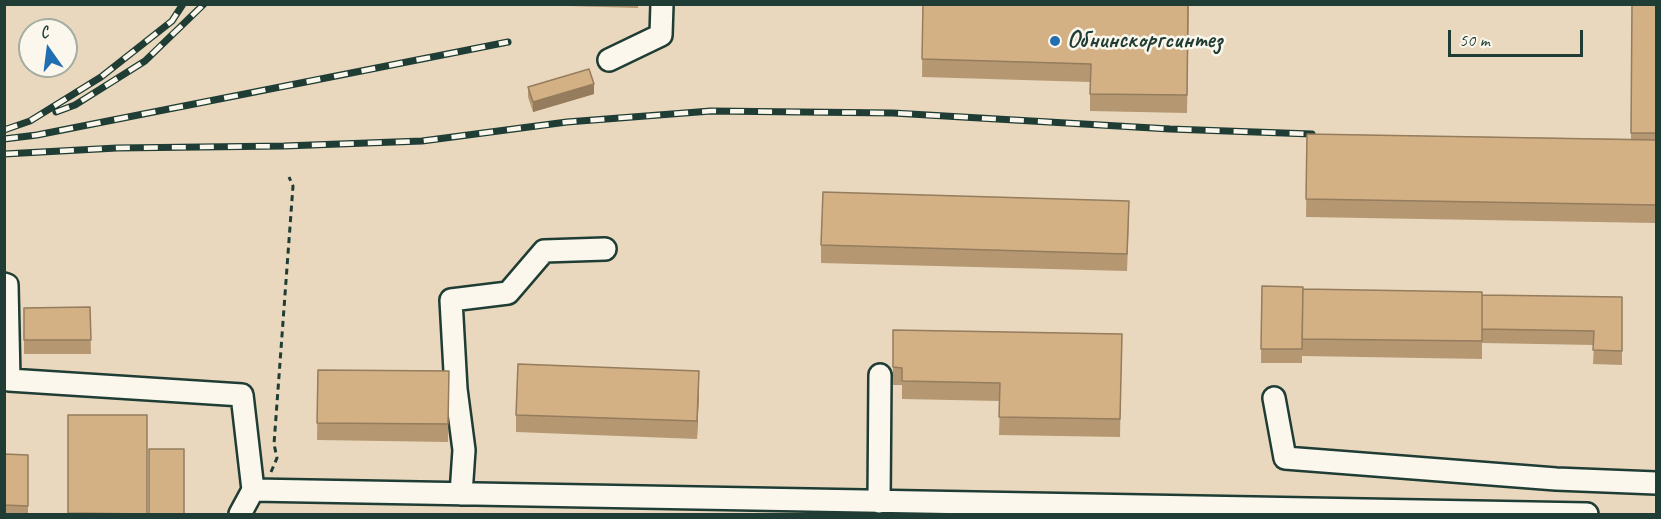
<!DOCTYPE html>
<meta charset="utf-8">
<style>
body{margin:0}
#map{position:relative;width:1661px;height:519px;overflow:hidden;background:#f3e9d7;font-family:Caveat,sans-serif}
canvas{display:block}
.frame{position:absolute;inset:0;border:6px solid #1f3d34;pointer-events:none}
.north{position:absolute;left:18px;top:18px;width:60px;height:60px;box-sizing:border-box;background:#fbf7ec;border:2px solid #a3ada2;border-radius:50%;rotate:346deg;font-size:16px;font-weight:700;line-height:24px;text-align:center;color:#1f3d34}
.north::after{content:'';display:block;margin:auto;width:21px;height:27px;background:#1f6fb2;clip-path:polygon(50% 0,100% 100%,50% 72%,0 100%)}
.scale{position:absolute;left:1448px;top:30px;width:135px;height:27px;box-sizing:border-box;border:3px solid #1f3d34;border-top:0;padding-left:8px;font-size:18px;line-height:21px;white-space:nowrap;color:#1f3d34;-webkit-text-stroke:4px #fbf7ec;paint-order:stroke}
</style>
<div id="map">
<canvas width="1661" height="519"></canvas>
<div class="frame"></div>
<div class="north">С</div>
<div class="scale">50 m</div>
</div>
<script>
const g = document.querySelector('canvas').getContext('2d');
g.lineJoin = 'round';
function fill(path, color) {
  g.fillStyle = color;
  g.fill(path, 'evenodd');
}
function strokePath(path, color, width, dash) {
  g.strokeStyle = color;
  g.lineWidth = width;
  g.lineCap = dash ? 'butt' : 'round';
  g.setLineDash(dash || []);
  g.stroke(path);
}
function label(font, color, halo, rows, align = 'center') {
  g.font = font + ' Caveat,sans-serif';
  g.lineWidth = 5;
  g.setLineDash([]);
  g.textBaseline = 'middle';
  g.strokeStyle = halo;
  g.fillStyle = color;
  for (const [text, x, y, turn = 0] of rows) {
    g.save();
    g.translate(x, y);
    g.rotate((+turn || 0) * Math.PI / 180);
    g.textAlign = isNaN(turn) ? turn : align;
    if (halo) g.strokeText(text, 0, 0);
    g.fillText(text, 0, 0);
    g.restore();
  }
}
const built = new Path2D(`
 M 4,5 L 1656,5 L 1656,514 L 5,514 ZM 30,30 L 66,30 L 66,66 L 30,66 Z`);
const path = new Path2D(`
 M 271,472 L 277,458 L 274,444 L 293,186 L 289,177`);
const minor = new Path2D(`
 M 609,60 L 661,35 L 662,4
 M 4,284 L 7,285 L 9,380 L 242,395 L 253,490 L 1587,514
 M 1274,398 L 1285,458 L 1556,479 L 1656,483
 M 461,494 L 464,450 L 456,389 L 451,300 L 508,293 L 544,251 L 605,249
 M 879,502 L 880,375
 M 240,514 L 253,490`);
const rail = new Path2D(`
 M 56,112 L 75,105 L 145,61 L 204,4
 M 4,130 L 30,121 L 101,77 L 172,21 L 183,4
 M 4,139 L 37,135 L 508,42
 M 4,154 L 117,148 L 284,146 L 422,141 L 567,122 L 711,111 L 893,113 L 1170,129 L 1312,134`);
const wall = new Path2D(`
 M 568,4 L 638,4 L 638,8 L 568,6 Z
 M 923,4 L 1189,4 L 1187,113 L 1090,111 L 1090,82 L 922,77 Z
 M 1632,4 L 1656,4 L 1656,223 L 1306,217 L 1307,134 L 1631,139 Z
 M 528,87 L 594,94 L 533,112 L 528,97 Z
 M 1129,219 L 1127,271 L 821,263 L 821,245 Z
 M 1262,286 L 1303,289 L 1482,295 L 1622,297 L 1622,365 L 1593,364 L 1594,345 L 1482,343 L 1482,342 L 1482,359 L 1302,356 L 1302,354 L 1302,363 L 1261,363 Z
 M 90,307 L 91,354 L 24,354 L 24,308 Z
 M 893,330 L 1122,334 L 1120,437 L 999,435 L 1000,401 L 902,399 L 902,385 L 893,385 Z
 M 318,370 L 449,371 L 448,442 L 317,440 Z
 M 699,389 L 697,439 L 516,432 L 516,415 Z
 M 68,415 L 147,415 L 147,514 L 68,514 Z
 M 4,454 L 28,455 L 28,514 L 4,514 Z`);
const shadedWall = new Path2D(`
 M 594,84 L 594,94 L 533,112 L 533,102 Z
 M 699,371 L 699,389 L 697,439 L 697,421 Z`);
const building = new Path2D(`
 M 923,4 L 1188,4 L 1187,95 L 1090,94 L 1091,64 L 922,59 Z
 M 1632,4 L 1656,4 L 1656,133 L 1631,133 Z
 M 589,69 L 594,84 L 533,102 L 528,87 Z
 M 1307,134 L 1656,140 L 1656,205 L 1306,199 Z
 M 823,192 L 1129,201 L 1127,254 L 821,245 Z
 M 1262,286 L 1303,287 L 1302,349 L 1261,349 Z
 M 1303,289 L 1482,292 L 1482,341 L 1302,339 Z
 M 1482,295 L 1622,297 L 1622,351 L 1593,350 L 1594,331 L 1482,329 Z
 M 90,307 L 91,340 L 24,340 L 24,308 Z
 M 893,330 L 1122,334 L 1120,419 L 999,417 L 1000,383 L 902,381 L 902,368 L 893,367 Z
 M 518,364 L 699,371 L 697,421 L 516,415 Z
 M 318,370 L 449,371 L 448,424 L 317,423 Z
 M 68,415 L 147,415 L 147,514 L 68,513 Z
 M 149,449 L 184,449 L 184,514 L 149,514 Z
 M 4,454 L 28,455 L 28,506 L 4,505 Z`);
const markers = [
 [1055,41,6,"#1f6fb2"]
];
const poiNames = [
 ["Обнинскоргсинтез",1067,41]
];
fill(built, '#e9d8be');
strokePath(minor, '#1f3d34', 26);
strokePath(path, '#1f3d34', 3, [6, 4.5]);
strokePath(minor, '#fbf7ec', 21);
strokePath(rail, '#1f3d34', 7);
strokePath(rail, '#fbf7ec', 4.5, [14]);
fill(wall, '#b59872');
fill(shadedWall, '#947c5d');
fill(building, '#d3b185');
strokePath(building, '#947c5d', 1.5);
for (const [x, y, r, color] of markers) {
  const dot = new Path2D();
  dot.arc(x, y, r, 0, 2 * Math.PI);
  g.fillStyle = color;
  g.fill(dot);
  strokePath(dot, '#fbf7ec', 2);
}
label('bold 24px', '#1f3d34', '#fbf7ec', poiNames, 'left');
</script>
